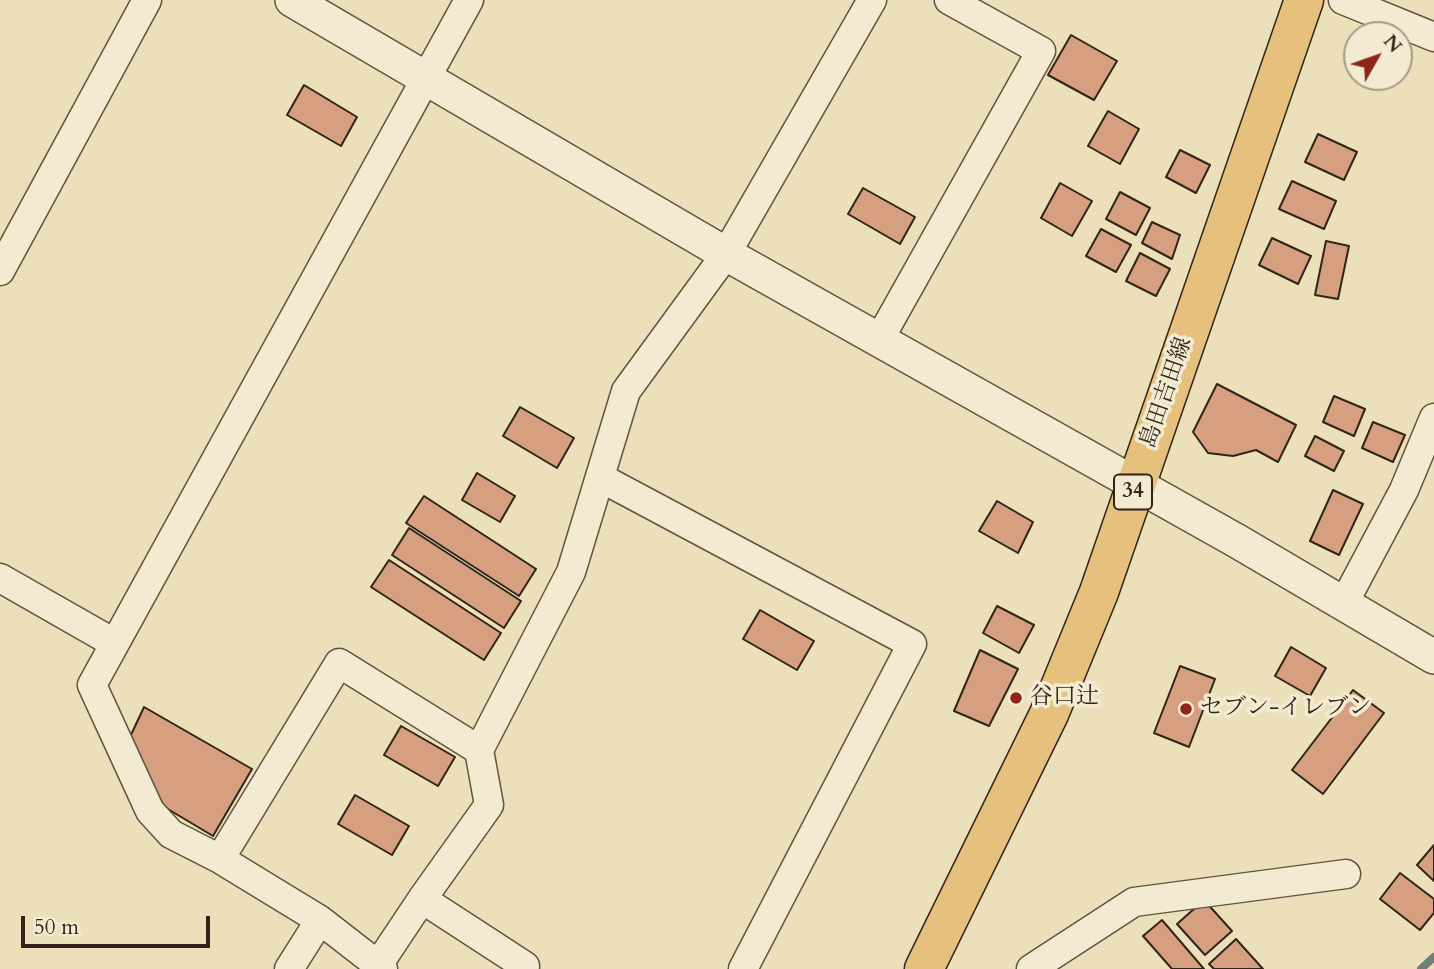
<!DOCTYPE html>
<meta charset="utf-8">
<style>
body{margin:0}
#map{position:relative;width:1434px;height:969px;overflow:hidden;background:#ebe0ba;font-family:Cardo,serif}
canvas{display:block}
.north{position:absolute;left:1343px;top:21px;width:70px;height:70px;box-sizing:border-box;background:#f2ebd2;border:2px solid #a59b88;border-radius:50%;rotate:50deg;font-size:19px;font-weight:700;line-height:28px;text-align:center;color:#312419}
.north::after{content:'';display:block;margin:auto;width:24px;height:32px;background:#8f2418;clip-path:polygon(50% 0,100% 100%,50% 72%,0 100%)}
.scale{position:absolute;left:21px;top:916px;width:189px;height:32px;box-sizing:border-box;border:4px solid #312419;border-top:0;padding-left:9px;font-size:21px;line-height:24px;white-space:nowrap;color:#312419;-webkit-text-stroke:5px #f2ebd2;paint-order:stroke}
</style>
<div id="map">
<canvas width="1434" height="969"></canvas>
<div class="north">N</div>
<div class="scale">50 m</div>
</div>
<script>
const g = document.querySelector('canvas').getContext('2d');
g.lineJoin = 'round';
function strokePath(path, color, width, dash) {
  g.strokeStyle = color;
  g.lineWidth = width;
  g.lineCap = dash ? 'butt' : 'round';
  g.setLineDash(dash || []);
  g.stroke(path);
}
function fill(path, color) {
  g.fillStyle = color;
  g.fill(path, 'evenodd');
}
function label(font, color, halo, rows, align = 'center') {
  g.font = font + ' Cardo,"Noto Serif JP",serif';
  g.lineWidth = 7;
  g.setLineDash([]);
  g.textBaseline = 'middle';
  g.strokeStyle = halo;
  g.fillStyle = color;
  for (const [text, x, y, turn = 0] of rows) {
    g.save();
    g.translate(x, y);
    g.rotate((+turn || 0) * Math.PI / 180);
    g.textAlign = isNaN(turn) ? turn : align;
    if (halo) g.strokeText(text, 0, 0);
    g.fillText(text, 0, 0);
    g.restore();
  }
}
const stream = new Path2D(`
 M 1421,969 L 1434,957`);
const building = new Path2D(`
 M 1071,35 L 1117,61 L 1094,100 L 1048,75 Z
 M 304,85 L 357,117 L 341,146 L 287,115 Z
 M 1108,111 L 1139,129 L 1120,164 L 1088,146 Z
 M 1318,134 L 1357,152 L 1344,180 L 1305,162 Z
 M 1180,150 L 1210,165 L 1196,193 L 1166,177 Z
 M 1292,181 L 1336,201 L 1324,229 L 1279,209 Z
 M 1060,183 L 1092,201 L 1072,236 L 1041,218 Z
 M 863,188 L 915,217 L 900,244 L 848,214 Z
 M 1120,192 L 1150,208 L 1136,235 L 1106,219 Z
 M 1152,222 L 1180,235 L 1172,259 L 1142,243 Z
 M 1101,229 L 1131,245 L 1116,272 L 1086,256 Z
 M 1272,238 L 1311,256 L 1298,284 L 1259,265 Z
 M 1326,241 L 1349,246 L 1338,299 L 1315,295 Z
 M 1140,253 L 1170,269 L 1156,296 L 1126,281 Z
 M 1217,384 L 1296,425 L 1278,462 L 1256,450 L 1233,456 L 1208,453 L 1193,432 Z
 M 1334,396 L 1365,409 L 1354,436 L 1323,422 Z
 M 520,407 L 574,438 L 557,468 L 503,436 Z
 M 1373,422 L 1405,435 L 1393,462 L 1362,448 Z
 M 1315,436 L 1344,451 L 1334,471 L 1305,456 Z
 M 477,473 L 515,496 L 500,522 L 462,500 Z
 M 1333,490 L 1363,504 L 1339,555 L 1310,541 Z
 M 424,496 L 536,569 L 519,596 L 406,523 Z
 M 997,501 L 1033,522 L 1018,553 L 979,531 Z
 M 409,528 L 521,601 L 504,628 L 392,555 Z
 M 389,560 L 501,633 L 484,660 L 371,587 Z
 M 997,606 L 1034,625 L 1019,653 L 983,633 Z
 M 760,610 L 814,641 L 797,670 L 743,639 Z
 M 1291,647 L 1326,668 L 1310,696 L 1275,676 Z
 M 980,650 L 1018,669 L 989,726 L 954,711 Z
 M 1180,666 L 1215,679 L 1189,747 L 1154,733 Z
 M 1353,690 L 1384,713 L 1323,794 L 1292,770 Z
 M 144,707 L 252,769 L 213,836 L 156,802 L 130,737 Z
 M 401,726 L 455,757 L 438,786 L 384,755 Z
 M 355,795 L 409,826 L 392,855 L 338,824 Z
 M 1434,845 L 1434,881 L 1417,865 Z
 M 1400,873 L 1434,899 L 1434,913 L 1420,930 L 1380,899 Z
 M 1204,900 L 1232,931 L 1205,955 L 1177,924 Z
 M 1162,920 L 1204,969 L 1172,969 L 1143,936 Z
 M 1236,939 L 1263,969 L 1214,969 L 1209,964 Z`);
const minor = new Path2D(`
 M 469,0 L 92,685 L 150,811 L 171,834 L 220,859 L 339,663 L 479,750 L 571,572 L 626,391 L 726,254 L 872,0
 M 1343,0 L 1434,37
 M 0,271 L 147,0
 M 879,340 L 1041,51 L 949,0
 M 601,478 L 912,644 L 743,969
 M 0,578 L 114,643
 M 1344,603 L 1404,490 L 1434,418
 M 220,859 L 320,920 L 383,969
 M 422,899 L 489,805 L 479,750
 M 378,965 L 422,899 L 525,966
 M 289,969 L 320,920
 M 1031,969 L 1134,902 L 1346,874`);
const tertiary = new Path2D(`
 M 292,0 L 726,254 L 1237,541 L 1434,657`);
const primary = new Path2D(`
 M 924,969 L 1049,714 L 1099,592 L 1304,0`);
const markers = [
 [1016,698,7,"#8f2418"],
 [1186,709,7,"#8f2418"]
];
const shields = [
 [1133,492,38]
];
const shieldNames = [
 ["34",1133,492]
];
const streetNames = [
 ["島田吉田線",1167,393,-71]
];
const poiNames = [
 ["谷口辻",1030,698],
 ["セブン-イレブン",1200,709]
];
strokePath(stream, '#727e7a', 8);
fill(building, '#d59f80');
strokePath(building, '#312419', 2);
strokePath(minor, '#605341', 31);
strokePath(tertiary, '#605341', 36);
strokePath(primary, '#312419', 41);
strokePath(minor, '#f2ebd2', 28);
strokePath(tertiary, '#f2ebd2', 33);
strokePath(primary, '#e6c07d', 38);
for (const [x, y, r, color] of markers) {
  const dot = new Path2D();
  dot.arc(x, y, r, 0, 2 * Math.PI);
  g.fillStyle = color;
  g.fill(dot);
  strokePath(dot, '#f2ebd2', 2.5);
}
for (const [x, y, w] of shields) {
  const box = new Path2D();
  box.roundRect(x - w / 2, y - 17.5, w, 35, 5);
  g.fillStyle = '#f2ebd2';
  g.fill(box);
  strokePath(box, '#312419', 2);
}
label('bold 21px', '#312419', null, shieldNames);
label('23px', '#312419', '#f2ebd2', streetNames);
label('23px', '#312419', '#f2ebd2', poiNames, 'left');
</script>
